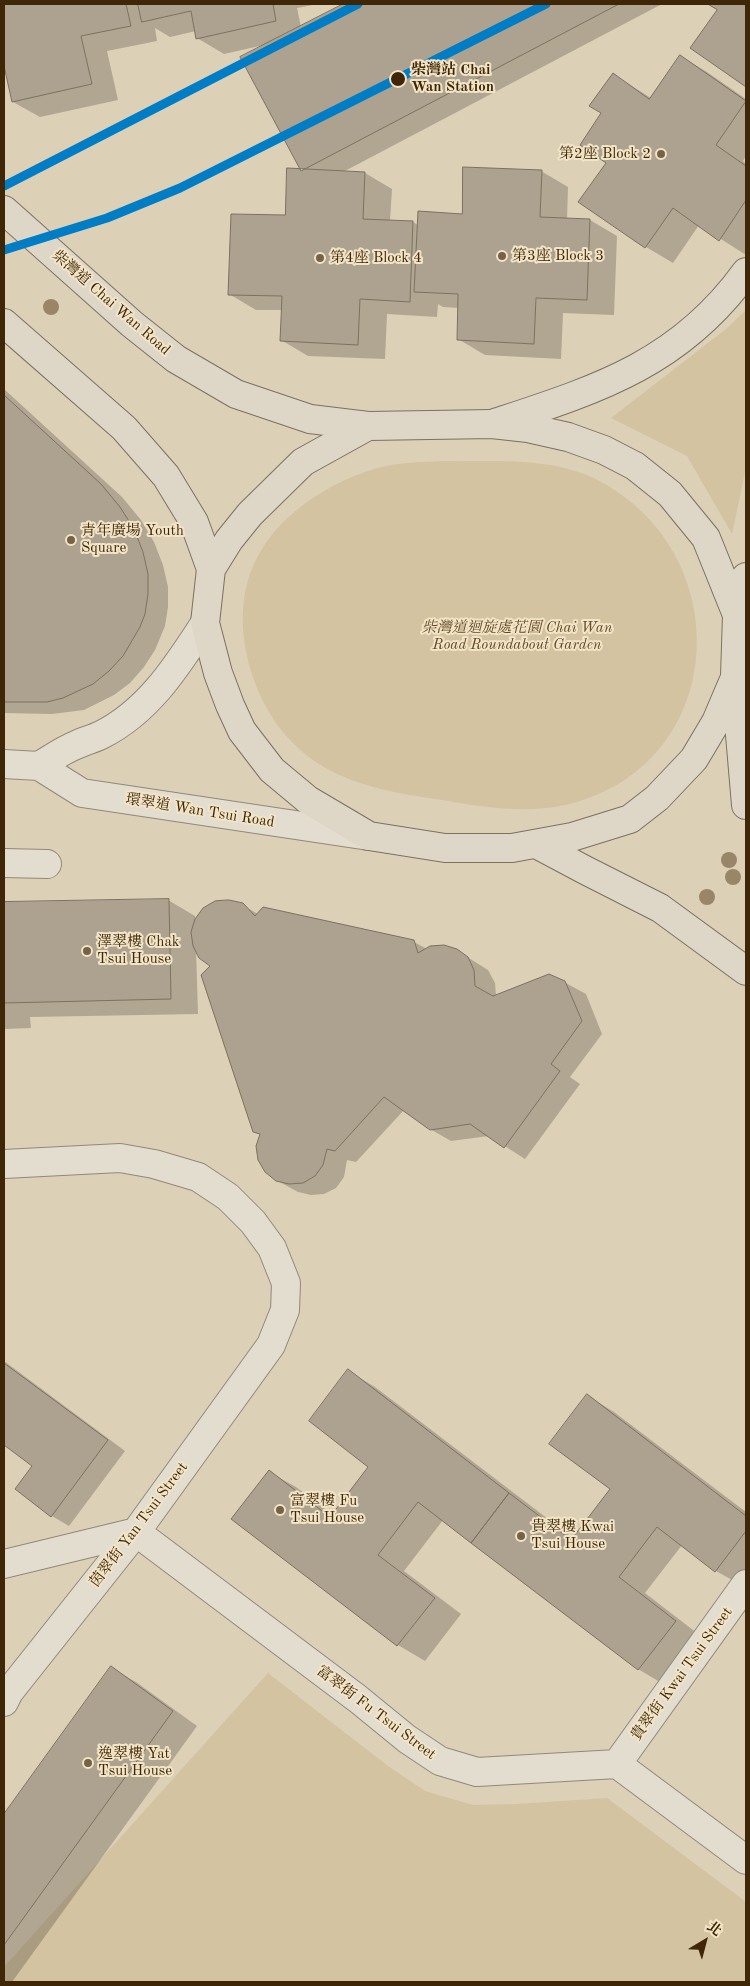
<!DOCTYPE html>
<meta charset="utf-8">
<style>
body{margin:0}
#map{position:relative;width:750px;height:1986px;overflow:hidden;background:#dcd0b7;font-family:"Old Standard TT","Noto Serif TC",serif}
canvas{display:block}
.frame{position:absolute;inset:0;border:5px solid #3f2607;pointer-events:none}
.north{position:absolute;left:680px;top:1916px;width:50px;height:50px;-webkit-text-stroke:4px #f2e4c6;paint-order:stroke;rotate:37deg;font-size:14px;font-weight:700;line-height:20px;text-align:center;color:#3f2607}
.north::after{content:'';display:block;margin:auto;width:18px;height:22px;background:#3f2607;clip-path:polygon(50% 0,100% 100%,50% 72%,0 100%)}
</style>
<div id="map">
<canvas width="750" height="1986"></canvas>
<div class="frame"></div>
<div class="north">北</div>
</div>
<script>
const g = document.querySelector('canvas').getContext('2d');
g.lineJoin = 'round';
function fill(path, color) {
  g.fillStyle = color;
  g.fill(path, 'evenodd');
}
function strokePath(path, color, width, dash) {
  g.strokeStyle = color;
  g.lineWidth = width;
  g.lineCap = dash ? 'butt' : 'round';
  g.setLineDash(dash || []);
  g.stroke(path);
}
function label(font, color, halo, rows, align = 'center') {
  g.font = font + ' "Old Standard TT","Noto Serif TC",serif';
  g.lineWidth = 4;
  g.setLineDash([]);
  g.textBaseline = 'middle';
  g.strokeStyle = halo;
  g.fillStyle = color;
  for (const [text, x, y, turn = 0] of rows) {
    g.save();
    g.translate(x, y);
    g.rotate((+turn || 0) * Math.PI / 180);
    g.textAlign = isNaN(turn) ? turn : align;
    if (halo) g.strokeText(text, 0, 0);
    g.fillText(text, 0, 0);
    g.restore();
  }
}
const green = new Path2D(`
 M 746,310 L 746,468 L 732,534 L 687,456 L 611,418 L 726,329 Z
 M 444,461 C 496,462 556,456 603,483 C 741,560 726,769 565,805 C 523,814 483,807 442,800 C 402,794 360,788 324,767 C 288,746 263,711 251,671 C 227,589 257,528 331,487 C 348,478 367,470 386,466 C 405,462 425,462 444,461 Z
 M 268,1673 L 388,1766 L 425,1791 L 473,1805 L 517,1804 L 607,1798 L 746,1902 L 746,1982 L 4,1982 L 4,1967 Z`);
const shadow = new Path2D(`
 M 4,4 L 318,4 L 297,8 L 301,27 L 345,4 L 662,4 L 343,172 L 365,173 L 392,189 L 390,221 L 413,222 L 418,225 L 463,215 L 541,171 L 568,187 L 567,220 L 590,220 L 617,236 L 614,315 L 563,313 L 561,359 L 485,355 L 458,339 L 459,308 L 443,307 L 438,304 L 437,317 L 387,314 L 385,359 L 308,356 L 281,340 L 282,310 L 256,310 L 229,294 L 286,216 L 303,170 L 264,45 L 224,54 L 197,38 L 196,31 L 170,37 L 155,28 L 157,41 L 107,51 L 118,100 L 40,117 L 13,102 L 7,74 L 4,74 Z
 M 711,4 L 746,4 L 746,86 L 692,48 L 718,9 Z
 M 680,56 L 707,72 L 746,99 L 746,156 L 743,161 L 746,164 L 746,255 L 699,225 L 673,263 L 646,247 L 580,202 L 607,163 L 603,113 L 614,75 L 651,98 Z
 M 4,389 L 122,497 L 141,520 L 154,542 L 163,565 L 168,587 L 168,607 L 165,626 L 155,650 L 144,667 L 130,683 L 114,695 L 84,710 L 52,714 L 4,713 Z
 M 168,900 L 195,916 L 195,920 L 242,905 L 258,914 L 414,942 L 427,949 L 456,950 L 488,970 L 495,983 L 496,996 L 564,982 L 586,994 L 602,1034 L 570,1077 L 580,1084 L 525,1159 L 489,1136 L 451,1141 L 430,1129 L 404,1110 L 356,1162 L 347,1160 L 344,1177 L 336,1188 L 324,1194 L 311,1195 L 298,1192 L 276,1180 L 261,1135 L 254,1131 L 211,966 L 196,949 L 198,1014 L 30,1017 L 31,1028 L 4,1029 L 4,903 Z
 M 4,1361 L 125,1451 L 69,1526 L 52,1516 L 34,1466 L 4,1444 Z
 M 348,1371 L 375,1387 L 573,1538 L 611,1489 L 588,1396 L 614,1412 L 746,1512 L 746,1582 L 743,1586 L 716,1571 L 682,1545 L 645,1593 L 702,1637 L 665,1685 L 638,1669 L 443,1520 L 404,1571 L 461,1614 L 425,1661 L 398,1645 L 233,1519 L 269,1472 L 296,1487 L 333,1515 L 370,1466 Z
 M 111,1668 L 136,1682 L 197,1726 L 12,1982 L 4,1982 L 4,1816 Z`);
const building = new Path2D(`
 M 4,4 L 126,4 L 131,26 L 81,36 L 92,84 L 12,102 L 4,66 Z
 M 138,4 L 273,4 L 276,21 L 196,39 L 191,11 L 142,22 Z
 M 343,4 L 619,4 L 301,171 L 240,57 Z
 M 708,4 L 746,4 L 746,87 L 690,48 L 717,10 Z
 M 680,55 L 746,101 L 716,145 L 746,166 L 746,200 L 719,241 L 673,208 L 645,248 L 578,202 L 606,163 L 580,145 L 601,113 L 589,106 L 613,73 L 649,99 Z
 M 463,167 L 542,170 L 540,217 L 590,219 L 587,300 L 536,298 L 534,344 L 457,340 L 458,294 L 414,292 L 418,211 L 462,214 Z
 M 287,168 L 365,172 L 363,219 L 413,221 L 410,302 L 360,299 L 358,345 L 280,341 L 282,296 L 228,295 L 231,214 L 285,215 Z
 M 4,395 L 101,484 L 120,507 L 134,529 L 143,552 L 148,574 L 148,594 L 145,614 L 140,627 L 123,656 L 109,671 L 93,684 L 63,698 L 47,702 L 4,702 Z
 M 169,899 L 171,999 L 4,1003 L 4,902 Z
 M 229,900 L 243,903 L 255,916 L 263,907 L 414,940 L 418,953 L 430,946 L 444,945 L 457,949 L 468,957 L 474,970 L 475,986 L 493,996 L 549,974 L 565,981 L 582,1021 L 551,1064 L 560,1071 L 504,1148 L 470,1124 L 430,1130 L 384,1097 L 335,1151 L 327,1149 L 323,1165 L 315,1176 L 303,1183 L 289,1184 L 276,1181 L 265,1172 L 258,1160 L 256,1146 L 260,1134 L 253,1132 L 201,975 L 210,966 L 199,958 L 193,946 L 191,932 L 195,919 L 203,908 L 215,901 Z
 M 4,1363 L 108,1440 L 51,1517 L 15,1489 L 32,1466 L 4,1445 Z
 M 348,1369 L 509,1493 L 471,1543 L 418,1502 L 378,1555 L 435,1598 L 397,1646 L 231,1519 L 269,1470 L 330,1517 L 368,1467 L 309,1421 Z
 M 587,1394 L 746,1516 L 746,1531 L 715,1572 L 657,1527 L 619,1577 L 676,1621 L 638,1670 L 471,1543 L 509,1493 L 571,1540 L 610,1489 L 549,1444 Z
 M 111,1666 L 173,1711 L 4,1945 L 4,1814 Z`);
const minor = new Path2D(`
 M 4,764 L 39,766 L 82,793 L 369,836
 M 39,766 C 51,759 63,750 76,745 C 84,741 93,739 101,735 C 149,711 177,666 205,623
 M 4,863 L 47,864
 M 4,1164 L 120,1158 L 154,1164 L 198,1177 L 228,1197 L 253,1222 L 272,1248 L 286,1283 L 285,1310 L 271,1345 L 136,1532 L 9,1692 L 4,1702
 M 136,1532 L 358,1699 L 407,1739 L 440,1761 L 477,1772 L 617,1764 L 746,1860
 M 4,1564 L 136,1532
 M 617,1764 L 746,1584`);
const major = new Path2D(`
 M 4,210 L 132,324 L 176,359 L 236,394 L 310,419 L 368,426 L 492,424 L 528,428 L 568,437 L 604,450 L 635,466 L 670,494 L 706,538 L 737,615 L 735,676 L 746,805
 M 4,323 L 124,428 L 166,476 L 194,522 L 211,569
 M 368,426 L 303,462 L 250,514 L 229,540 L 211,569 L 205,623 L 218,673 L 230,705 L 242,731 L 272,770 L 308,800 L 369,836 L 445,848 L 512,848 L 572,837 L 630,819 L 657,798 L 694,759 L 716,722 L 733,682
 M 538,845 L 585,870 L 660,908 L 746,971`);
const highway = new Path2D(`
 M 492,424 C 595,390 679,365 746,272
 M 737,615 L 746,577`);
const metro1 = new Path2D(`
 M 4,186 L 358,4
 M 4,250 L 107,218 L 180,188 L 546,4`);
const trees = [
 [51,307],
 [729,860],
 [733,877],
 [707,897]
];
const markers = [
 [398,79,8,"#3f2607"],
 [661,154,5,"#766245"],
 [502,256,5,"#766245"],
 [320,258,5,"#766245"],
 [71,540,5,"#766245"],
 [87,951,5,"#766245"],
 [280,1510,5,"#766245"],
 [521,1536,5,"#766245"],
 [88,1763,5,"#766245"]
];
const stopNames = [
 ["柴灣站 Chai",411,70],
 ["Wan Station",411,87]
];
const poiNames = [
 ["第2座 Block 2",651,154,"right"],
 ["第3座 Block 3",512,256],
 ["第4座 Block 4",330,258],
 ["青年廣場 Youth",81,531],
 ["Square",81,548],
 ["澤翠樓 Chak",97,942],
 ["Tsui House",97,959],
 ["富翠樓 Fu",290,1501],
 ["Tsui House",290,1518],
 ["貴翠樓 Kwai",531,1527],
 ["Tsui House",531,1544],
 ["逸翠樓 Yat",98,1754],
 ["Tsui House",98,1771]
];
const streetNames = [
 ["柴灣道 Chai Wan Road",111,303,41],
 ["環翠道 Wan Tsui Road",200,811,9],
 ["茵翠街 Yan Tsui Street",139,1525,-53],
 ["貴翠街 Kwai Tsui Street",682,1674,-54],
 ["富翠街 Fu Tsui Street",376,1713,37]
];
const parkNames = [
 ["柴灣道迴旋處花園 Chai Wan",517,628],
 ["Road Roundabout Garden",517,645]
];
fill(green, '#d4c3a0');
fill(shadow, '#0003');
fill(building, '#aca28f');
strokePath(building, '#7c7160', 1);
strokePath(minor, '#938877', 30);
strokePath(major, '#7c7160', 30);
strokePath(highway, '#7c7160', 30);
strokePath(minor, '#e3ddd0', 28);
strokePath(major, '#ded7c8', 28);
strokePath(highway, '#ded7c8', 28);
strokePath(metro1, '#007dc5', 9);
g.fillStyle = '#998668';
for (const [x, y] of trees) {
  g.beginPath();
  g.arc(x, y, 8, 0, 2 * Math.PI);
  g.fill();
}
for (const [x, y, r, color] of markers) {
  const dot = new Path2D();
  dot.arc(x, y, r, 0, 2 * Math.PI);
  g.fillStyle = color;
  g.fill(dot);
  strokePath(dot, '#f2e4c6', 2);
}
label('bold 15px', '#3f2607', '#f2e4c6', stopNames, 'left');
label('15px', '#3f2607', '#f2e4c6', poiNames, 'left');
label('15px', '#3f2607', '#f2e4c6', streetNames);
label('italic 15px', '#634a28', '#f2e4c6', parkNames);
</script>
